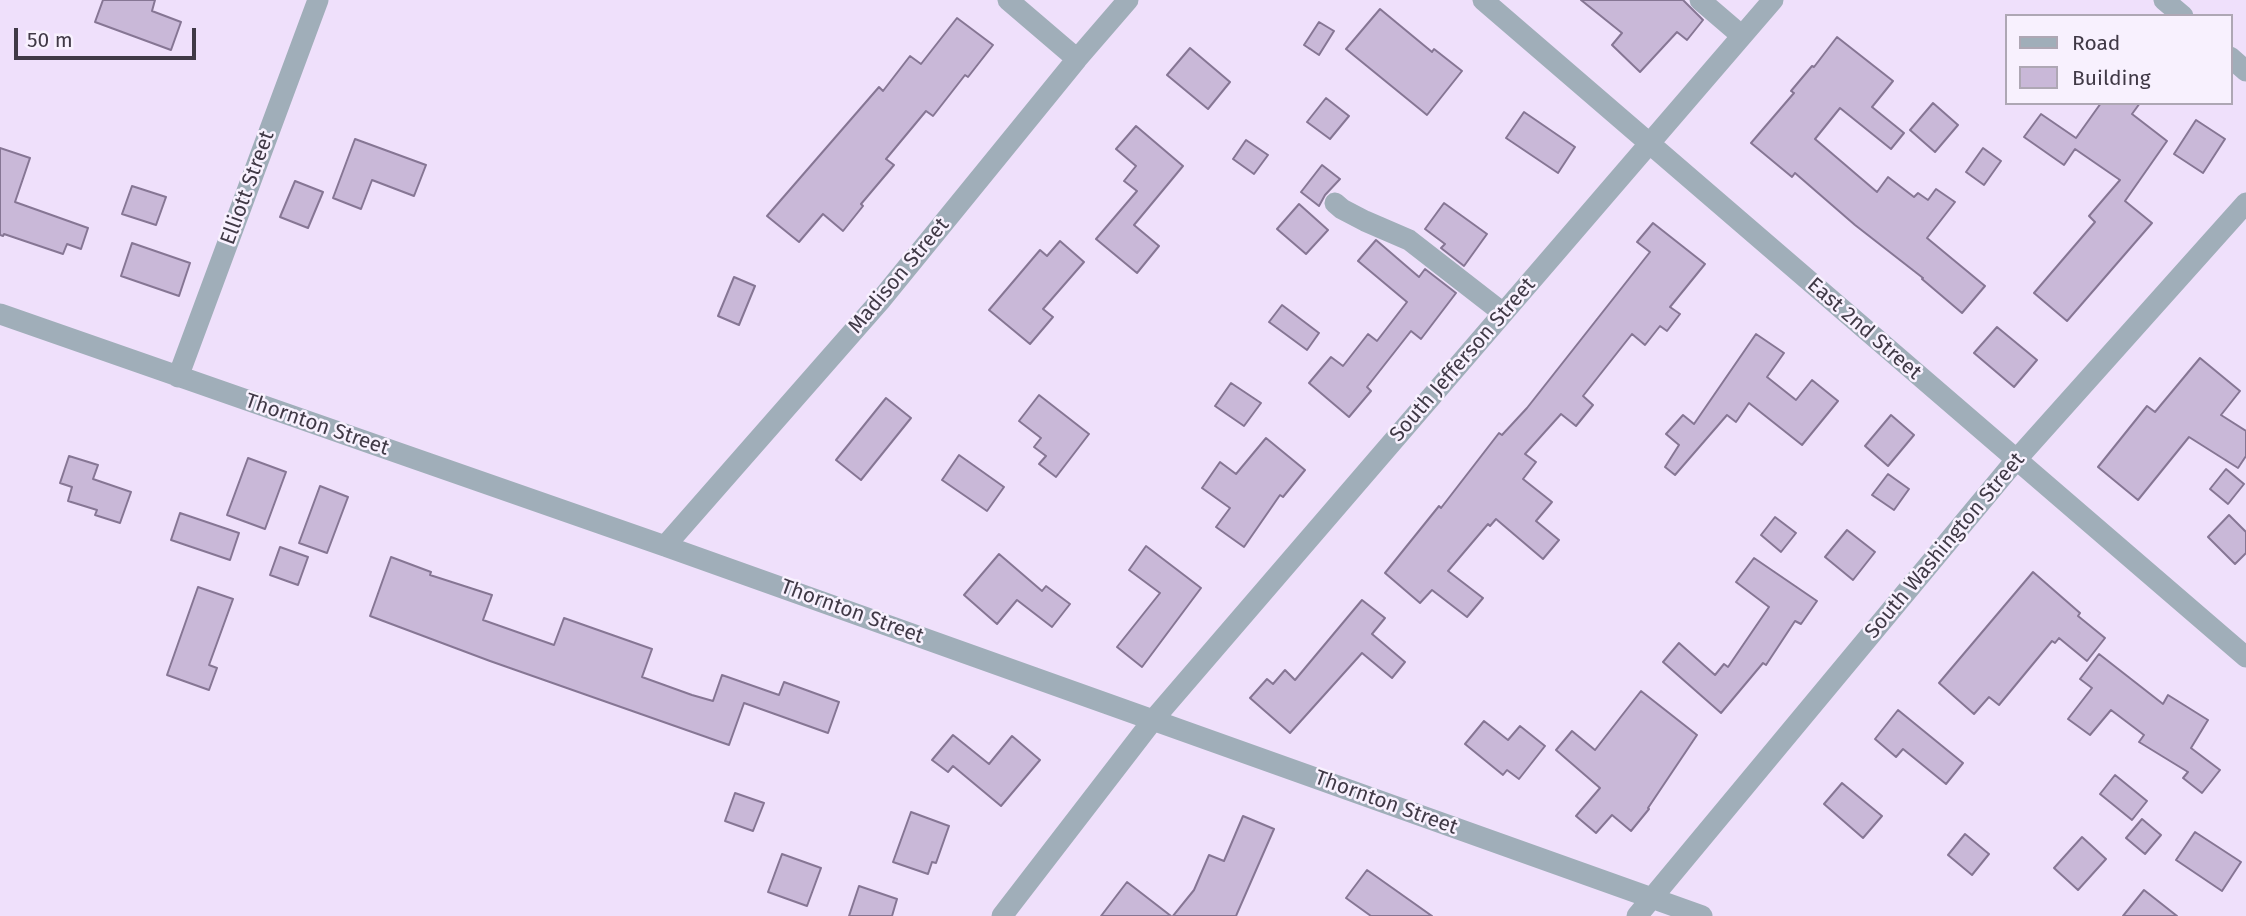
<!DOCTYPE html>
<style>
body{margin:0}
#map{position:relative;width:2246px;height:916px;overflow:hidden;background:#efe0fb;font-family:"Fira Sans",sans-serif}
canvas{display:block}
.legend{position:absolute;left:2005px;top:14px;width:228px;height:91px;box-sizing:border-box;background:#f8f1fe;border:2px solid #aea7b4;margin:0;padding:9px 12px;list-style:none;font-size:21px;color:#403946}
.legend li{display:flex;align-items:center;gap:14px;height:35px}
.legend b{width:35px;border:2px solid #aea7b4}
.scale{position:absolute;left:14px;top:28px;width:182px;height:32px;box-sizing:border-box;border:4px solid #403946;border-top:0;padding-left:9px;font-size:21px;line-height:24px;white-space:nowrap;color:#403946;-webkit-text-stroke:5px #f8f1fe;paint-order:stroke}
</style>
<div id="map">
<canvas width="2246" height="916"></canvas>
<ul class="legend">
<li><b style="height:9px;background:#a0aeb9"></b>Road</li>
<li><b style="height:19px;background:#c9b8d8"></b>Building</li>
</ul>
<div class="scale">50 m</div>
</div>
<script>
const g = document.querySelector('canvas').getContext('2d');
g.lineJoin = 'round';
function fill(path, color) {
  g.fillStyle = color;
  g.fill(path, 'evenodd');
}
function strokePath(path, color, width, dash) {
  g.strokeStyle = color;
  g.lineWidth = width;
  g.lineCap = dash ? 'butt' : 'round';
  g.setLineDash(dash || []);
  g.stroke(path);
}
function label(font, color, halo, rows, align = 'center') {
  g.font = font + ' "Fira Sans",sans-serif';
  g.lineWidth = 5;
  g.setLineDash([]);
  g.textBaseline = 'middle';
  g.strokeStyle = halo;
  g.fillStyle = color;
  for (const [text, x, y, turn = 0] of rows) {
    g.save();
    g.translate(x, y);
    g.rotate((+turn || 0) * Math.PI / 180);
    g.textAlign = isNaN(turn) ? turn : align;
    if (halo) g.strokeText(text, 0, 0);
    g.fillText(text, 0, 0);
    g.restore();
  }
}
const building = new Path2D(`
 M 103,0 L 155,0 L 152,11 L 181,22 L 171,50 L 95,22 Z
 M 1581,0 L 1683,0 L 1703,20 L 1687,40 L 1677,32 L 1640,72 L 1612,45 L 1622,33 Z
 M 1380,9 L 1432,52 L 1434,49 L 1462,71 L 1427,115 L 1346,49 Z
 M 957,18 L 993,45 L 968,77 L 965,75 L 933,116 L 926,111 L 886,159 L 894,165 L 861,204 L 863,206 L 843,231 L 823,214 L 799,242 L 767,216 L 879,87 L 883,91 L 910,56 L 921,64 Z
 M 1319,22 L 1334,31 L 1319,55 L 1304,45 Z
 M 1837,37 L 1893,81 L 1872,107 L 1904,133 L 1891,149 L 1840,108 L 1815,139 L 1877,192 L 1888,177 L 1914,197 L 1918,193 L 1928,200 L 1936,189 L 1955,202 L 1927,238 L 1985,286 L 1962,313 L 1922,279 L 1923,278 L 1855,225 L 1795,173 L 1792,177 L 1751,143 L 1794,93 L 1791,91 L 1812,66 L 1814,67 Z
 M 1190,48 L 1230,82 L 1208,109 L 1167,75 Z
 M 1326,98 L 1349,116 L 1330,139 L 1307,122 Z
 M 1933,103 L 1958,125 L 1935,152 L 1910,130 Z
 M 2101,103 L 2140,103 L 2132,114 L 2167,141 L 2125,201 L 2152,223 L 2067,321 L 2034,293 L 2095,222 L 2089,216 L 2120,180 L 2075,149 L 2064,165 L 2024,137 L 2041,114 L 2076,138 Z
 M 1524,112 L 1575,147 L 1558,173 L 1506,138 Z
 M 2196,120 L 2225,139 L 2203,173 L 2174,154 Z
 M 1136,126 L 1183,166 L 1134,225 L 1159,246 L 1137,273 L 1096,239 L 1137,191 L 1124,181 L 1136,166 L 1116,149 Z
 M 355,139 L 426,165 L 414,196 L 372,180 L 361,209 L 333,198 Z
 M 1246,140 L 1268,155 L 1254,174 L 1233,159 Z
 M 0,148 L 30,158 L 15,202 L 88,228 L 81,249 L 67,244 L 63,254 L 4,234 L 3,236 L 0,235 Z
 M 1983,148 L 2001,161 L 1984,185 L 1966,172 Z
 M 1322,165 L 1340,179 L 1325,195 L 1319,206 L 1301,192 Z
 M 295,181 L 323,192 L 308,228 L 280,217 Z
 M 132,186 L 166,197 L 156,225 L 122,214 Z
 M 1444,203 L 1487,234 L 1464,266 L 1441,248 L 1445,244 L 1425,229 Z
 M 1299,204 L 1328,230 L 1306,254 L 1277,229 Z
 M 1653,223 L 1705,264 L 1670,307 L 1680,314 L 1667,331 L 1660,326 L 1645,345 L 1632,334 L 1583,396 L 1593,405 L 1576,426 L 1561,414 L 1525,454 L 1536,462 L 1523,479 L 1552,502 L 1536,521 L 1559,540 L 1543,559 L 1496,519 L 1490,526 L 1488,524 L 1448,571 L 1483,598 L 1467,617 L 1432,590 L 1420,603 L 1385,573 L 1439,506 L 1441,508 L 1499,433 L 1502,435 L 1527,408 L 1650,252 L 1637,242 Z
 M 1376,240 L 1419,277 L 1425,269 L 1456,293 L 1421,339 L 1411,331 L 1367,387 L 1371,391 L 1349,417 L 1309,383 L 1331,357 L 1343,366 L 1368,334 L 1377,341 L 1407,302 L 1358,261 Z
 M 1060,241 L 1084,262 L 1043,309 L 1053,317 L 1030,344 L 989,310 L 1040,250 L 1047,256 Z
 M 132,243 L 190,263 L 179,296 L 121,276 Z
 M 734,277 L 755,286 L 739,325 L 718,316 Z
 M 1282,305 L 1319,333 L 1307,350 L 1269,322 Z
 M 1997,327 L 2037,360 L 2014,387 L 1974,353 Z
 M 1756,334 L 1784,353 L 1767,377 L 1796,400 L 1812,380 L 1838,401 L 1802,445 L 1749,403 L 1736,422 L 1727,415 L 1675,475 L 1665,467 L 1679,445 L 1666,434 L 1683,415 L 1694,424 Z
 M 2200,358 L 2240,391 L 2221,415 L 2246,431 L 2246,456 L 2238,468 L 2189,437 L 2138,500 L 2098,467 L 2147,406 L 2155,412 Z
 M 1231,383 L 1261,403 L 1244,426 L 1215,406 Z
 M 1039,395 L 1089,434 L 1056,477 L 1039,464 L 1046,456 L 1034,447 L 1041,438 L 1019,421 Z
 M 886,398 L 911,418 L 861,480 L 836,460 Z
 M 1891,415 L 1914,435 L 1888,466 L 1865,446 Z
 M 1266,438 L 1305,470 L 1283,497 L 1280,495 L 1244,547 L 1216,527 L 1230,508 L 1202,488 L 1220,462 L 1236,474 Z
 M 959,455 L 1004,487 L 987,511 L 942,480 Z
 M 69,456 L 98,465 L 93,479 L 131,492 L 120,523 L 95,515 L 97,510 L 68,501 L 72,487 L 60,483 Z
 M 248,458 L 286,472 L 265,529 L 227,515 Z
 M 2226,469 L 2244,484 L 2228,504 L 2210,489 Z
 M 1888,474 L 1909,489 L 1894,510 L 1872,495 Z
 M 320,486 L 348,497 L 327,553 L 299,543 Z
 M 180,513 L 239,533 L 230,560 L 171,540 Z
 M 2229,515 L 2246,532 L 2246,553 L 2235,564 L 2208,537 Z
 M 1775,517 L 1796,533 L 1781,552 L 1761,535 Z
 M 1847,530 L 1875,552 L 1853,580 L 1825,557 Z
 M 1146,546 L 1201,588 L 1142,667 L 1117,647 L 1160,593 L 1129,570 Z
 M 280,547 L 308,557 L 298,585 L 270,575 Z
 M 999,554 L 1042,591 L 1046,586 L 1070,604 L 1052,627 L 1017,600 L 997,624 L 964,595 Z
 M 391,557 L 431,572 L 430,575 L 492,595 L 483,620 L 554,645 L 564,618 L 652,649 L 642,677 L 692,695 L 713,701 L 722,675 L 779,695 L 784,682 L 839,702 L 828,733 L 744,703 L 729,745 L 490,661 L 370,616 Z
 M 1754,558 L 1817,601 L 1801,624 L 1795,621 L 1766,665 L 1763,663 L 1721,713 L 1663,662 L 1679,643 L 1715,675 L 1724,664 L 1728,667 L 1769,607 L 1736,582 Z
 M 2033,572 L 2080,613 L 2078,616 L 2105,638 L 2087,661 L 2059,638 L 2055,643 L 2052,641 L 1999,705 L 1989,697 L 1974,714 L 1939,683 Z
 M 198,587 L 233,599 L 209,665 L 217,668 L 209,690 L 167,675 Z
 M 1362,600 L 1385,618 L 1372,634 L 1405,662 L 1392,678 L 1362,653 L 1290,733 L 1250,698 L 1267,679 L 1273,684 L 1285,670 L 1295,680 Z
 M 2099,654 L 2163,704 L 2168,695 L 2208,720 L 2191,748 L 2220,770 L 2202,793 L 2183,778 L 2188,772 L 2139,742 L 2144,735 L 2111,710 L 2090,735 L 2068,719 L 2092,688 L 2080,679 Z
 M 1641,691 L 1697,735 L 1648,808 L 1649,809 L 1631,831 L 1612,815 L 1596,833 L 1576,816 L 1600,788 L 1556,750 L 1572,731 L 1595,750 Z
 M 1898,710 L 1963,763 L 1946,784 L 1903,749 L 1896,757 L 1875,739 Z
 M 1484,721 L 1508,740 L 1520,726 L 1545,746 L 1519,779 L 1507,770 L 1503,775 L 1465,744 Z
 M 953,735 L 989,764 L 1012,736 L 1040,760 L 1001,806 L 953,766 L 948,772 L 932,760 Z
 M 2115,775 L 2147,801 L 2132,820 L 2100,794 Z
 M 1842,783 L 1882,816 L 1863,838 L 1824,804 Z
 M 735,793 L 764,803 L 753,831 L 725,821 Z
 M 911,812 L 949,826 L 936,863 L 932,862 L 928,874 L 893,862 Z
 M 1243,816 L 1274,829 L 1236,916 L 1173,916 L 1194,890 L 1209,855 L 1224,861 Z
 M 2142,819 L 2161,835 L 2145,854 L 2126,838 Z
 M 2195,832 L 2241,862 L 2222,891 L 2176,860 Z
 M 1965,834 L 1989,854 L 1972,875 L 1948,855 Z
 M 2082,837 L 2106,859 L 2078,890 L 2054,868 Z
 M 782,854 L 821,868 L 807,906 L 768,892 Z
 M 1367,870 L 1432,916 L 1371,916 L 1346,898 Z
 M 1127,882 L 1171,916 L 1101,916 Z
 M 859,886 L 897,899 L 892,916 L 849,916 Z
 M 2144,890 L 2177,916 L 2123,916 Z`);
const minor = new Path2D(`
 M 1008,0 L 1077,59
 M 1483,0 L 2246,657
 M 1700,0 L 1742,36
 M 2164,0 L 2183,16
 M 2230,57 L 2246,71
 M 1335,203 L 1342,209 L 1365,221 L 1409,240 L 1503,313
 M 0,314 L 665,546 L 1702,916
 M 178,377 L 318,0
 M 665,546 L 880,301 L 1077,59 L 1128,0
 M 1002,916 L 1153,720 L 1773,0
 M 1637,916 L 2016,460 L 2246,203`);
const streetNames = [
 ["Elliott Street",248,188,-70],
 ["Madison Street",899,276,-50],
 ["East 2nd Street",1864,329,41],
 ["South Jefferson Street",1463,360,-49],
 ["Thornton Street",317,425,19],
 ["South Washington Street",1945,546,-50],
 ["Thornton Street",852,612,20],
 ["Thornton Street",1386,803,20]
];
fill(building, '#c9b8d8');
strokePath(building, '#867694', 2);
strokePath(minor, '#a0aeb9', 21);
label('21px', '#403946', '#f8f1fe', streetNames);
</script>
